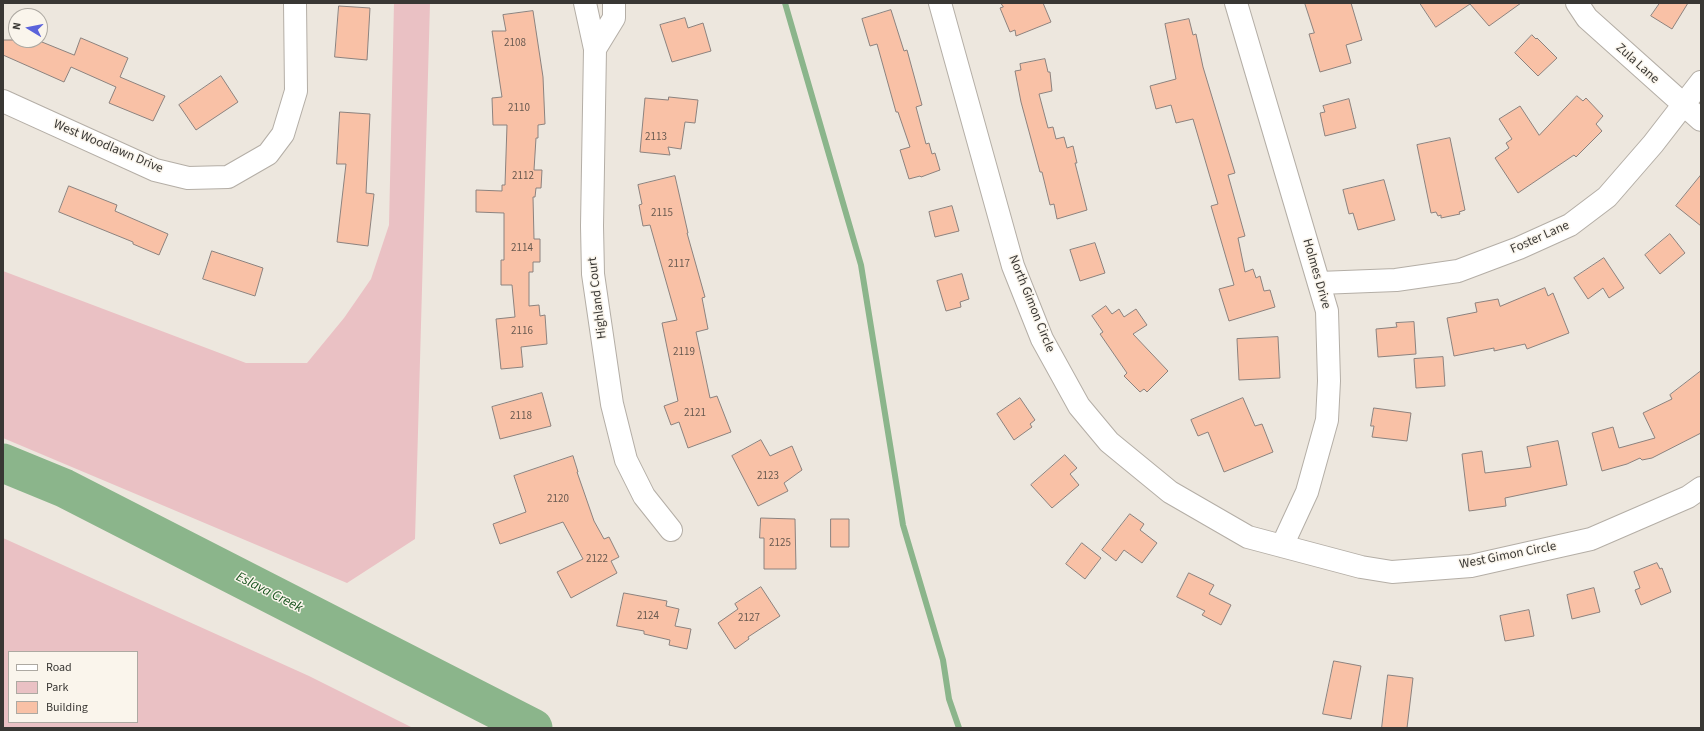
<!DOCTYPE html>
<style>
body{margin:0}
#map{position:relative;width:1704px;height:731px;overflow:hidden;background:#ede7de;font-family:"Source Sans 3",sans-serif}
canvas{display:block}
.frame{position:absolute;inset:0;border:4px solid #393734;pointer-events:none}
.legend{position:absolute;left:8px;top:651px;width:130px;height:72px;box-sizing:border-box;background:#faf5ec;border:1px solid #ada9a2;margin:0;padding:5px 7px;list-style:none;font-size:12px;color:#393734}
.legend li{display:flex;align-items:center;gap:8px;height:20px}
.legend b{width:20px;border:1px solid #ada9a2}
.north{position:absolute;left:8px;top:8px;width:40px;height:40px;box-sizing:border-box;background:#faf5ec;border:1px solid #ada9a2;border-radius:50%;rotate:280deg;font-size:11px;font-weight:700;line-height:16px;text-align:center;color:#393734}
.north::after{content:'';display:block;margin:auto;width:14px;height:18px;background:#5b63db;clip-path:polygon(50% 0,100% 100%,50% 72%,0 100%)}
</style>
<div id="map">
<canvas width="1704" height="731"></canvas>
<div class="frame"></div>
<ul class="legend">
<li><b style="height:5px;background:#fff"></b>Road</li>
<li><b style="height:11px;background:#eac1c4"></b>Park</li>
<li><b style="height:11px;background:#f9c1a6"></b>Building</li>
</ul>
<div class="north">N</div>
</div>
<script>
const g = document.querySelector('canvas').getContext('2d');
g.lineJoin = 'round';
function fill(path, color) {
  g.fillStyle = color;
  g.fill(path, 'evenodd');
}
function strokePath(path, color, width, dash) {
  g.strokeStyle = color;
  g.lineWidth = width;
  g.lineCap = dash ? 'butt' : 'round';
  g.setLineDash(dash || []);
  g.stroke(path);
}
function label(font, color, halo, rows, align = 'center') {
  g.font = font + ' "Source Sans 3",sans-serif';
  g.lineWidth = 3;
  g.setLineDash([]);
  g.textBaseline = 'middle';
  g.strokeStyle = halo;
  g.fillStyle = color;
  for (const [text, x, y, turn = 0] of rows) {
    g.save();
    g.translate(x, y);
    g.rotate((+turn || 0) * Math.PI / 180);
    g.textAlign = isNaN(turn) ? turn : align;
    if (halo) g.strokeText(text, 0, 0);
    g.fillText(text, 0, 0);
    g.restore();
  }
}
const green = new Path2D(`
 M 394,3 L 430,3 L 415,539 L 347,583 L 3,438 L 3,271 L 246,363 L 307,363 L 344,318 L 371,279 L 389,225 Z
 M 3,538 L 309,676 L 413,728 L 3,728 ZM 9,652 L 137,652 L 137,722 L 9,722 Z`);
const stream = new Path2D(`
 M 785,3 L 861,265 L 903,525 L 943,660 L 949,699 L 959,728`);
const river = new Path2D(`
 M 3,463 L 64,488 L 533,728`);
const building = new Path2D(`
 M 1001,3 L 1043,3 L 1051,22 L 1016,36 L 1015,30 L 1010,32 L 1000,8 L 1003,7 Z
 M 1305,3 L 1351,3 L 1362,40 L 1346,45 L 1351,63 L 1320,72 L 1309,34 L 1314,33 Z
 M 1420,3 L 1521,3 L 1489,26 L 1470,4 L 1436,27 Z
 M 1660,3 L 1688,3 L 1672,29 L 1651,16 Z
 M 339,6 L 370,8 L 367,60 L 335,57 Z
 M 891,10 L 904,51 L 907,50 L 922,105 L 916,107 L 926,144 L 929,143 L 932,154 L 935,153 L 940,170 L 921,177 L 920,176 L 909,179 L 900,150 L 910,147 L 898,112 L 896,112 L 877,44 L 870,46 L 862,19 Z
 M 533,11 L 543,77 L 545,124 L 538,125 L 538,138 L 536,138 L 534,170 L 542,170 L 541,188 L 536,188 L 535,197 L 533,197 L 534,239 L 540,239 L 540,262 L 533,262 L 533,272 L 529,272 L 529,306 L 539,305 L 540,316 L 545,315 L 547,344 L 521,347 L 523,367 L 501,369 L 496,319 L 515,317 L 512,285 L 501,285 L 501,260 L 504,260 L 504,213 L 476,212 L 476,190 L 502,191 L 502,185 L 505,185 L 507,125 L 493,125 L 492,98 L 502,97 L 492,31 L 506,31 L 503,15 Z
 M 685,18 L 688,28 L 703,23 L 711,51 L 672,62 L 660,25 Z
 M 1189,19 L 1193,35 L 1196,34 L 1203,67 L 1235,173 L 1228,175 L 1245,236 L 1238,238 L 1245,272 L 1253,269 L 1256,278 L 1260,276 L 1264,291 L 1270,290 L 1275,307 L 1229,321 L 1219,289 L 1234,285 L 1211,206 L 1218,204 L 1193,119 L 1176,123 L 1171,105 L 1156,109 L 1150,86 L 1176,79 L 1165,24 Z
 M 1532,35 L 1536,39 L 1537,38 L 1557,58 L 1538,76 L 1515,53 Z
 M 81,38 L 128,58 L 120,77 L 165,96 L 153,121 L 109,103 L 116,87 L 71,67 L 64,82 L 3,55 L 3,40 L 37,40 L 74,55 Z
 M 1045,59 L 1048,72 L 1050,72 L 1052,91 L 1039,94 L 1048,128 L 1053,127 L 1056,139 L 1064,137 L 1067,148 L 1073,146 L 1077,163 L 1075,163 L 1087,210 L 1057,219 L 1054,204 L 1050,205 L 1042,172 L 1040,172 L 1021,102 L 1015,71 L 1021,70 L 1020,64 Z
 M 221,76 L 238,102 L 196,130 L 179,105 Z
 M 1577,96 L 1583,101 L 1586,98 L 1603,116 L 1596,124 L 1602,131 L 1576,157 L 1574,155 L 1518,193 L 1495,158 L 1509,148 L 1506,143 L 1512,139 L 1499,119 L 1520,106 L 1539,135 Z
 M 669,97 L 698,100 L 695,123 L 685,122 L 681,149 L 668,147 L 670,155 L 640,152 L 645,98 L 668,100 Z
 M 1349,99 L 1356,128 L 1325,136 L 1320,113 L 1325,112 L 1323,106 Z
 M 340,112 L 370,114 L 366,193 L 374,194 L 368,246 L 337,242 L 346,164 L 337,164 Z
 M 1450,138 L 1465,210 L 1459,212 L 1460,214 L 1441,218 L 1441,215 L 1438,216 L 1436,212 L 1431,213 L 1417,145 Z
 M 1701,175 L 1701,226 L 1676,206 Z
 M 675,176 L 688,233 L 687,233 L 705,297 L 702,298 L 708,329 L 696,332 L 710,398 L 717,396 L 731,432 L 688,448 L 679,422 L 671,425 L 664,406 L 678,401 L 662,323 L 677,320 L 650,225 L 643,226 L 639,205 L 642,204 L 638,185 Z
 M 1384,180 L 1395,220 L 1358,230 L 1353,213 L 1349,214 L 1343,190 Z
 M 69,186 L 117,205 L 115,211 L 168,234 L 159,255 L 133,244 L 133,242 L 59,212 Z
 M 952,206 L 959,231 L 935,237 L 929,212 Z
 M 1670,234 L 1685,253 L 1660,274 L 1645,255 Z
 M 1095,243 L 1105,273 L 1080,281 L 1070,250 Z
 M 212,251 L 263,268 L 255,296 L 203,279 Z
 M 1604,258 L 1624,288 L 1609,298 L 1603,288 L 1588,299 L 1574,278 Z
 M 962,274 L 969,299 L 960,302 L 961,307 L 946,311 L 937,281 Z
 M 1545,288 L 1548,296 L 1553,293 L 1569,333 L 1527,349 L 1525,344 L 1494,351 L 1494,348 L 1454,356 L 1447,318 L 1477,312 L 1475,303 L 1498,299 L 1500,306 Z
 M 1106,306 L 1112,314 L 1119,309 L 1124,317 L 1136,309 L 1147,325 L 1133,334 L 1168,371 L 1147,392 L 1144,389 L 1140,392 L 1124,376 L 1127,373 L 1100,334 L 1103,332 L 1092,316 Z
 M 1414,322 L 1416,354 L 1378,357 L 1376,329 L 1397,327 L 1396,323 Z
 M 1278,337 L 1280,378 L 1239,380 L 1237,339 Z
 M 1443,357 L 1445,386 L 1416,388 L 1414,359 Z
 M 1701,371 L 1701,433 L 1652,458 L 1642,460 L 1640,458 L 1627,464 L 1602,471 L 1592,433 L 1613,427 L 1619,448 L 1655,438 L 1643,413 L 1672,399 L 1670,395 Z
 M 542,393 L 551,426 L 500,439 L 492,407 Z
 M 1020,398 L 1035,420 L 1030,424 L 1032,427 L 1014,440 L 997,414 Z
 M 1243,398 L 1255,426 L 1262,424 L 1273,452 L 1224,472 L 1208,432 L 1198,436 L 1191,420 Z
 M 1374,408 L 1411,413 L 1407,441 L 1372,437 L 1374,426 L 1371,426 Z
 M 761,440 L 770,456 L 792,446 L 802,470 L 784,483 L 788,491 L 758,506 L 732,456 Z
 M 1558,441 L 1567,485 L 1505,498 L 1506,506 L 1469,511 L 1462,454 L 1482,451 L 1485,473 L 1531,467 L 1527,447 Z
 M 1065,455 L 1077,468 L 1070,474 L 1079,485 L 1052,508 L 1031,485 Z
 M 573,456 L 578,472 L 577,472 L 594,521 L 604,539 L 609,537 L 619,557 L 611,561 L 617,573 L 571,598 L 557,572 L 583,559 L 563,522 L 500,544 L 493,524 L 526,512 L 514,476 Z
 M 1130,514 L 1144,524 L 1140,530 L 1157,543 L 1142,563 L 1124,550 L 1116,561 L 1102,550 Z
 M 761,518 L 795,519 L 796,569 L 764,569 L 764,538 L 760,538 Z
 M 831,519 L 849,519 L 849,547 L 831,547 Z
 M 1082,543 L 1101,558 L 1085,579 L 1066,564 Z
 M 1657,563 L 1660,569 L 1662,568 L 1671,592 L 1641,605 L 1635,590 L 1640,588 L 1634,572 Z
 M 1189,573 L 1214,585 L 1209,594 L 1231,605 L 1221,625 L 1202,615 L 1205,611 L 1177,597 Z
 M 761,587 L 780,616 L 748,637 L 749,639 L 735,649 L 718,623 L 738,609 L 735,604 Z
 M 1594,588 L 1600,612 L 1572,619 L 1567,595 Z
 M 624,593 L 667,601 L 666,606 L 679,609 L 675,626 L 691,629 L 687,649 L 669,645 L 670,640 L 644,634 L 644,631 L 617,626 Z
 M 1529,610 L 1534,636 L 1505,641 L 1500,616 Z
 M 1334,661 L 1361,666 L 1351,719 L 1323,714 Z
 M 1388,675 L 1413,678 L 1407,728 L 1382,728 Z`);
const minor = new Path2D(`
 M 585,3 L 595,49 L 592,226 L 593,274 L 612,404 L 626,460 L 644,496 L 671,530
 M 940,3 L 1013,266 L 1042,339 L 1079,406 L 1109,442 L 1170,492 L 1248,537 L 1361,567 L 1392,572 L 1471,566 L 1591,539 L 1688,497 L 1701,488
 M 1236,3 L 1327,311 L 1329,381 L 1327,420 L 1307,492 L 1282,546
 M 1577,3 L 1587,18 L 1701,120
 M 595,49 L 614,18 L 614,3
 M 3,101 L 155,170 L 188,178 L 228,177 L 268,154 L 283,134 L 296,91 L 295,3
 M 1319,283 L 1396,280 L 1458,271 L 1519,248 L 1570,225 L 1607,197 L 1653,144 L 1701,82`);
const numberNames = [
 ["2108",515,44],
 ["2110",519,109],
 ["2113",656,138],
 ["2112",523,177],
 ["2115",662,214],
 ["2114",522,249],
 ["2117",679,265],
 ["2116",522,332],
 ["2119",684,353],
 ["2121",695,414],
 ["2118",521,417],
 ["2123",768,477],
 ["2120",558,500],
 ["2125",780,544],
 ["2122",597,560],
 ["2124",648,617],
 ["2127",749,619]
];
const streetNames = [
 ["Zula Lane",1637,64,42],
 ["West Woodlawn Drive",108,147,23],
 ["Foster Lane",1540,238,-24],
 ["Holmes Drive",1316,274,74],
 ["Highland Court",598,298,-97],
 ["North Gimon Circle",1031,304,68],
 ["West Gimon Circle",1508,556,-11]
];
const waterNames = [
 ["Eslava Creek",269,593,27]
];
fill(green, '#eac1c4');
strokePath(stream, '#8bb58b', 6);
strokePath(river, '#8bb58b', 39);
fill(building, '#f9c1a6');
strokePath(building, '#8c827e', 1);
strokePath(minor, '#b4aea6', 24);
strokePath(minor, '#fff', 22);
label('11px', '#695a50', null, numberNames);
label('13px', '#393734', '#faf5ec', streetNames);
label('italic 14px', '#18541e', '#faf5ec', waterNames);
</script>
